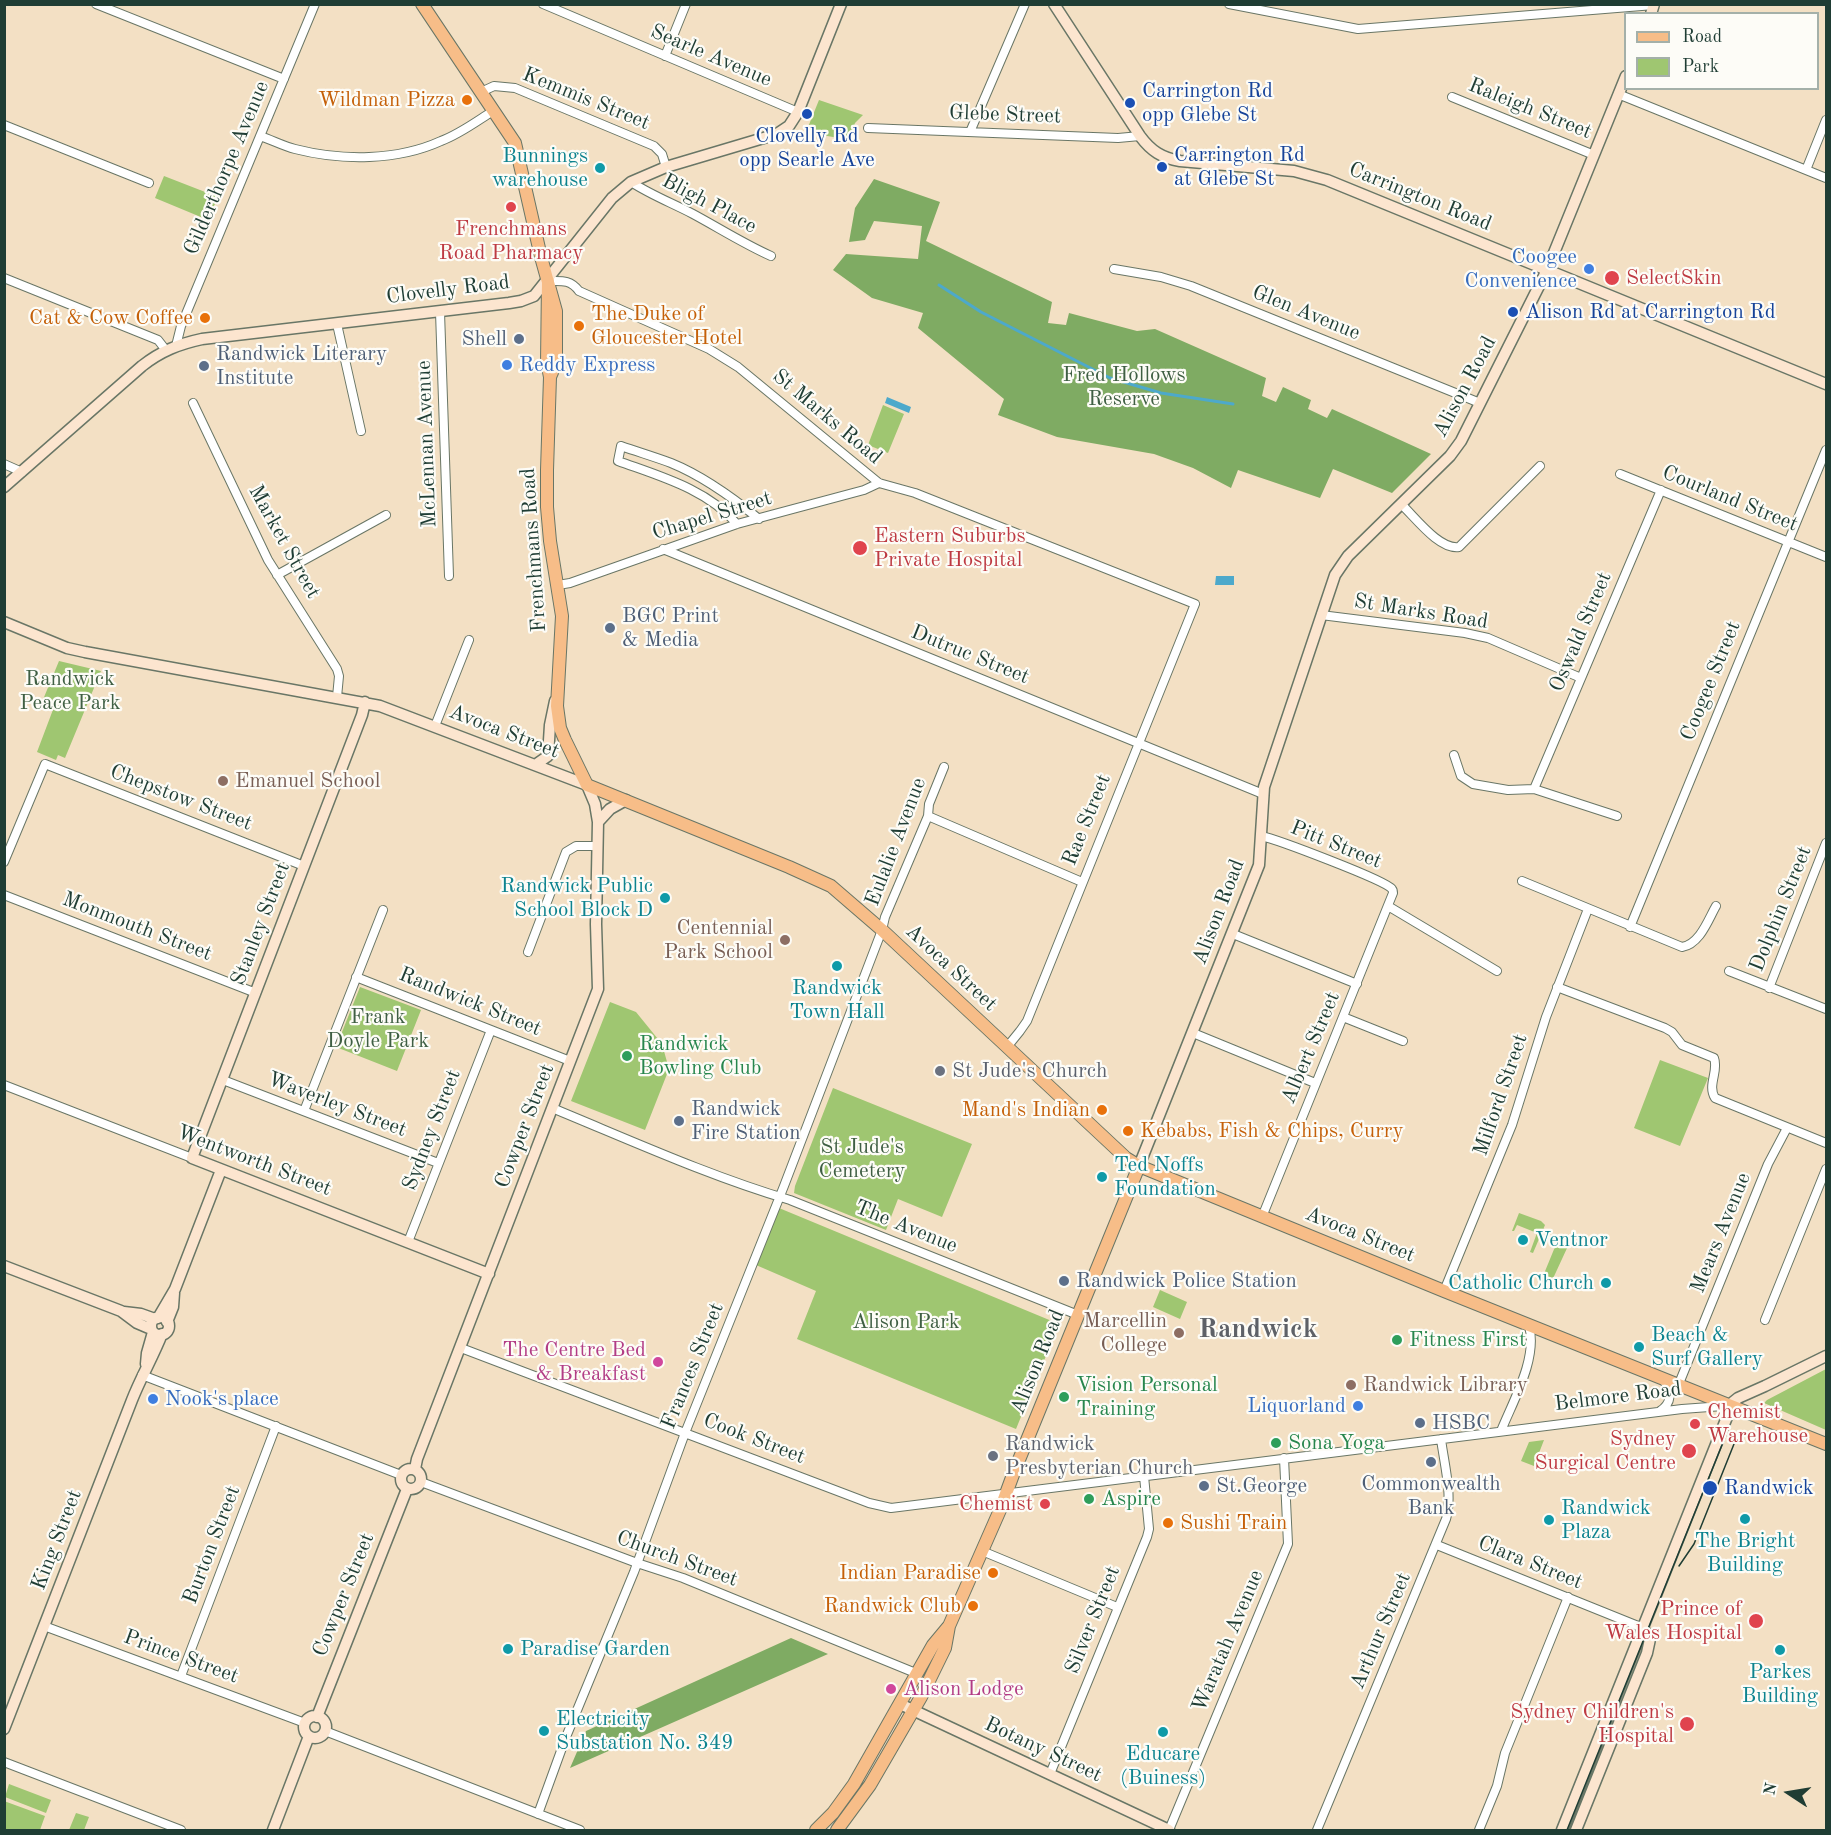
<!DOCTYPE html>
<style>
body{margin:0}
#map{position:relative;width:1831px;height:1835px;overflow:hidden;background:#f3e0c4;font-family:"Old Standard TT",serif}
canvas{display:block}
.frame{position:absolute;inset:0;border:6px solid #1f3d34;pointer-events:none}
.legend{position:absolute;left:1624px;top:12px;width:195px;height:78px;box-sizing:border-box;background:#fdfcf7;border:2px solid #a4b0a9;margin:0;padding:8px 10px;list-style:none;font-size:18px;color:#1f3d34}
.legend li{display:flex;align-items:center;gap:12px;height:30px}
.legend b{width:30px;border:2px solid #a4b0a9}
.north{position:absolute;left:1759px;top:1763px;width:60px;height:60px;-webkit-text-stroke:4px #fdfcf7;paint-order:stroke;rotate:282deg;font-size:16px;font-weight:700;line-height:24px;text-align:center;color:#1f3d34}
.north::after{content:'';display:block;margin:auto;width:21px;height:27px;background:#1f3d34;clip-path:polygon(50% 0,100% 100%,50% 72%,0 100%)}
</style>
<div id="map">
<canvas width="1831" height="1835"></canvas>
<div class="frame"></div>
<ul class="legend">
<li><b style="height:8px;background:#f7bd88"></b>Road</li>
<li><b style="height:16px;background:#9fc671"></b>Park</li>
</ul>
<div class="north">N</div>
</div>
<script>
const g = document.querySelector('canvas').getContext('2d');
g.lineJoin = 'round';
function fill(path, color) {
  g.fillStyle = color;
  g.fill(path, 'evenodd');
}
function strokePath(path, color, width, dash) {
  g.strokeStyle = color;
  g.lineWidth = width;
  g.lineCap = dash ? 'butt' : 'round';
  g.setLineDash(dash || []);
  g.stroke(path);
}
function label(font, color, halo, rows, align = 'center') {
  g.font = font + ' "Old Standard TT",serif';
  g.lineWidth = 4.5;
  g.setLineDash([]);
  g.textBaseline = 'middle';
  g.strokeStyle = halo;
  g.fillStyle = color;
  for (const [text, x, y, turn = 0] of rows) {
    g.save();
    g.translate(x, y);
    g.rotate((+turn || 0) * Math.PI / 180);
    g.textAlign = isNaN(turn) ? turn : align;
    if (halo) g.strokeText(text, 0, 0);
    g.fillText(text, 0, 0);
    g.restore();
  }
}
const green = new Path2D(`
 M 819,100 L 863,115 L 855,123 L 849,140 L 806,132 Z
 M 164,176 L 218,197 L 208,220 L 155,198 Z
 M 883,405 L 904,414 L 888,453 L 868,445 Z
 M 59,661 L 101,671 L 65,758 L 58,755 L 56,760 L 37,752 L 54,707 L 42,702 Z
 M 360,987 L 421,1010 L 397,1071 L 336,1047 Z
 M 610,1002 L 636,1012 L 662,1044 L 669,1069 L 645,1130 L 571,1101 Z
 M 1660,1060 L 1708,1078 L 1680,1146 L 1634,1128 Z
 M 833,1088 L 972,1144 L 942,1217 L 898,1199 L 886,1230 L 794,1193 L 795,1186 Z
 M 779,1208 L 1059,1324 L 1016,1429 L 797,1339 L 816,1291 L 756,1265 Z
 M 1519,1213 L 1541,1221 L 1545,1225 L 1533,1253 L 1530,1252 L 1537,1233 L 1517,1225 L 1514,1231 L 1512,1231 Z
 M 1557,1242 L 1568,1246 L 1550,1285 L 1541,1281 Z
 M 1160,1290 L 1187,1302 L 1180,1319 L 1153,1307 Z
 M 1826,1369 L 1826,1430 L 1764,1403 L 1767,1400 Z
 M 1544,1440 L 1534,1466 L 1521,1461 L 1529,1442 Z
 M 9,1784 L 51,1800 L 46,1813 L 5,1797 Z
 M 4,1801 L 45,1816 L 40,1830 L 5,1830 Z
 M 76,1813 L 89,1817 L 84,1830 L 69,1830 Z`);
const forest = new Path2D(`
 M 874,179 L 940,202 L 926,241 L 1052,302 L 1048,323 L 1066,325 L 1069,313 L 1137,331 L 1155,329 L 1266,378 L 1262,396 L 1276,402 L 1283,387 L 1311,400 L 1308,409 L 1327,418 L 1332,409 L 1431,454 L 1392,493 L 1333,469 L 1320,498 L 1238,470 L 1231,488 L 1193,468 L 1154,454 L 1057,437 L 998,415 L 1004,399 L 918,328 L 923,313 L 872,298 L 833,270 L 846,254 L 918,259 L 922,226 L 874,221 L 865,240 L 849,242 L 855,208 Z
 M 791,1638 L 828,1654 L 570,1768 L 586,1731 Z`);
const water = new Path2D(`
 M 887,397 L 911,407 L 909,413 L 885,403 Z
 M 1216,576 L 1234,576 L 1234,585 L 1215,585 Z`);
const stream = new Path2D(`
 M 939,285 L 981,312 L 1110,378 L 1161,393 L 1233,404`);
const street = new Path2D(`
 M 96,4 L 284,79
 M 543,4 L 798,112
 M 1229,4 L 1358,29 L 1654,5
 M 665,56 L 686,4
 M 481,92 L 494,86 L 515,88 L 654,146 L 662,154 L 666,167
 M 1618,94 L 1826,178
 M 1452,97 L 1594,155
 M 4,125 L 149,183
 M 868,128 L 1118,138 L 1140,136
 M 970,132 L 1025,4
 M 260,136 C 272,140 283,146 295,149 C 342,161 397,161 441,141 C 460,134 477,121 493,111
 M 1806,170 L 1826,120
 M 631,182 C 651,195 672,203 693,214 C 719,228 744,244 771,256
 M 1114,269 L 1161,277 L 1191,286 L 1480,403
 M 4,278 L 153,338 L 158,340 L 165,349
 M 548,281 C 561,281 570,279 579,291 L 709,349 L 738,367 L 879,483 L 915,493 L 1195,604 L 1027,1021 L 1020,1031 L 1007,1047
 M 440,312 L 449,576
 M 337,324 L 361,431
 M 176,346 L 181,326 L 315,4
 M 193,403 L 268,560 L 337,669 L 339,676 L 337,697
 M 4,464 L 22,472
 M 1620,474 L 1826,557
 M 1401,504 C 1415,517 1439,550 1459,547 L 1540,466
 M 737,524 C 707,489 659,476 618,461 L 621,446 C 638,452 655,457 671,463 C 703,476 732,497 759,519
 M 663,549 L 1263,794
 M 277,575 L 386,515
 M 558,585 L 570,583 L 737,524 L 864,490 L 879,483
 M 1321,615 L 1465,633 L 1488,638 L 1581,678
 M 435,726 L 469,640
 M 1454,755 L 1461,776 L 1473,784 L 1508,790 L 1534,789 L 1617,816
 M 1534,789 L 1661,490
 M 928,816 L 1082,882
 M 1261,836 C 1276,839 1385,880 1392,889 C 1393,890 1393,891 1393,893 L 1262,1217
 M 4,862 L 45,764 L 304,866
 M 1522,881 L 1682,947 C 1700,944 1708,920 1716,906
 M 4,895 L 256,993
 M 1388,906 L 1497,971
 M 1630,927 L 1826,450
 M 1233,934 L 1357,984
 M 528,952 L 566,852 L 576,846 L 598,846
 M 1729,971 L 1826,1009
 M 356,977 L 570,1061
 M 1557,987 L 1665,1028 L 1672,1032 L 1682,1045 L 1714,1058 C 1719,1071 1707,1085 1715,1098 L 1826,1143
 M 1769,988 L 1826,843
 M 1343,1017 L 1403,1041
 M 1193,1033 L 1315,1083
 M 223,1080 L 438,1163
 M 4,1085 L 192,1158
 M 552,1108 C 630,1140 709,1176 790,1200 L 1078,1315
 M 304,1111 L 383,910
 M 408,1242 L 491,1030
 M 1444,1291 L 1512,1125 L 1546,1017 L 1588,909
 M 1765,1320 L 1826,1169
 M 461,1348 L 869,1503 L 891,1508 L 1682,1409 L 1723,1406
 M 142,1375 L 401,1475
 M 1678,1386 L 1768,1164 L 1787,1128
 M 1660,1411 C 1672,1403 1672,1392 1664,1381
 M 1501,1431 C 1513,1401 1538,1358 1529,1326
 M 421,1482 L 637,1563 L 683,1578 L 918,1674
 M 1437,1545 L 1643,1628
 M 982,1551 L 1117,1607
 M 44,1626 L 305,1723
 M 181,1676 L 276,1426
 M 325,1731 L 580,1830
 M 4,1762 L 181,1830
 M 1050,1774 L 1147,1537 L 1149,1529 L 1144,1476
 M 538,1814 L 566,1737 L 634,1572 L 685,1433 L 784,1186 L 882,930 L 885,917 L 928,816 L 929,804 L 944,767
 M 1169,1830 L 1288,1544 L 1284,1458
 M 1317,1830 L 1446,1519 C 1453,1496 1444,1463 1441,1439
 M 1479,1830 L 1497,1786 L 1505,1753 L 1568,1597`);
const secondary = new Path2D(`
 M 1054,4 L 1140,136 C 1151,151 1162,158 1180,161 L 1294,171 L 1327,180 L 1826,384
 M 1651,14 L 1654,4
 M 4,487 L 142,366 C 161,351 179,344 202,339 L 509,303 L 521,301 L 534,296 L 612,198 L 631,182 L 666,167 L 777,134 L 789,126 L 798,112 L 841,4
 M 4,622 L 67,648 L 85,652 L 380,706 L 587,785 L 595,804 L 598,822 L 596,924 L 598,989 L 417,1459 L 415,1469
 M 365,702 L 362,715 L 192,1158 L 489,1274
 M 535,765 L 548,756 L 550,725 L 555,701
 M 598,822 L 610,809 L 626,800
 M 1139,1166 L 1259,865 L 1264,787 L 1335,575 L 1348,556 L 1450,456 L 1461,441 L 1547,270 L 1626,76
 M 4,1266 L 121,1311 L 137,1323 L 151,1329
 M 124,1312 L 141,1314 L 155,1319
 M151 1326a9 9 0 1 1 18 0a9 9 0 1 1-18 0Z
 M 158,1318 L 175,1289 L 221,1170
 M 167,1322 L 173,1307 L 174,1293
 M 146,1364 L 147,1353 L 153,1332
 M401 1479a10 10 0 1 1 20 0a10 10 0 1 1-20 0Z
 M 900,1704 L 1169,1830
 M304 1727a11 11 0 1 1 22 0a11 11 0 1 1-22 0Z
 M 317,1717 L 407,1489
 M 4,1729 L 132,1400 C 141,1377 153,1357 162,1334
 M 273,1830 L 309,1736
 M 1562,1830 L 1733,1402 L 1738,1398 L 1765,1386 L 1826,1356
 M 1576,1830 L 1647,1653 L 1650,1639 L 1643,1628`);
const primary = new Path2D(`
 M 422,4 L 515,143 L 541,257 L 556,311 L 556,363 L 550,377
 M 548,281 L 547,362 L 550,377 L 547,470 L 547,507 L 550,541 L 562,616 L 557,706 L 560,728 L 565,740 L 587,785 L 789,867 L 831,886 L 882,930 L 1126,1158 L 1139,1166 L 1444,1291 L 1826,1444
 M 816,1830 L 833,1813 L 854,1784 L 933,1645 L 948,1627
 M 837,1830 L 870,1785 L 921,1697 L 945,1648 L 949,1626 L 1000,1510 L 1014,1472 L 1139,1166`);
const tram = new Path2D(`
 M 1679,1566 L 1694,1544 L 1734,1444
 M 1567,1830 L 1724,1440`);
const markers = [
 [467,100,6,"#e8710a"],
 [1130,103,6,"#1a4fb4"],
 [807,114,6,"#1a4fb4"],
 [1162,167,6,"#1a4fb4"],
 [600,168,6,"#0f9aa8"],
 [511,207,6,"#e0444e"],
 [1589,269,6,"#3f7fe0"],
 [1612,278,8,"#e0444e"],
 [1513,312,6,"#1a4fb4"],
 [205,318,6,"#e8710a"],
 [579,326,6,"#e8710a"],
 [519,339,6,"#5c6f8a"],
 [507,365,6,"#3f7fe0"],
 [204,366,6,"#5c6f8a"],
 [860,548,8,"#e0444e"],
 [610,628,6,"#5c6f8a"],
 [223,781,6,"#8d6e63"],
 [665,898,6,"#0f9aa8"],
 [785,940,6,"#8d6e63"],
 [837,966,6,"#0f9aa8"],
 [627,1056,6,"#2e9e5b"],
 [940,1071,6,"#6b7280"],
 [1102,1110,6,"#e8710a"],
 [679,1121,6,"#5c6f8a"],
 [1128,1131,6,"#e8710a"],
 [1102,1177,6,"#0f9aa8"],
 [1523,1240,6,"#0f9aa8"],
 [1064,1281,6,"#5c6f8a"],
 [1606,1283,6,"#0f9aa8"],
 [1179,1333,6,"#8d6e63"],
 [1397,1340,6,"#2e9e5b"],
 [1639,1347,6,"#0f9aa8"],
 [658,1362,6,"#d1479c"],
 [1351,1385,6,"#8d6e63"],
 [1064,1397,6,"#2e9e5b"],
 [153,1399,6,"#3f7fe0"],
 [1358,1406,6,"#3f7fe0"],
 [1420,1423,6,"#5c6f8a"],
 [1695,1424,6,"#e0444e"],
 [1276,1443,6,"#2e9e5b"],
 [1689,1451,8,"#e0444e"],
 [993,1456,6,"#6b7280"],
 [1431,1462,6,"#5c6f8a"],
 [1204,1486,6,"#5c6f8a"],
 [1710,1488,8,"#1a4fb4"],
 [1089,1499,6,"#2e9e5b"],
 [1045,1504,6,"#e0444e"],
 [1745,1519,6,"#0f9aa8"],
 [1549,1520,6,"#0f9aa8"],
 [1168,1523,6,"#e8710a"],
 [993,1573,6,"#e8710a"],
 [973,1606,6,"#e8710a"],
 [1756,1621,8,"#e0444e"],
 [508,1649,6,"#0f9aa8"],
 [1780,1650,6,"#0f9aa8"],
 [891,1689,6,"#d1479c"],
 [1687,1724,8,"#e0444e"],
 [544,1731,6,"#0f9aa8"],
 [1163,1732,6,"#0f9aa8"]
];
const streetNames = [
 ["Searle Avenue",711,56,23],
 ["Kemmis Street",586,99,22],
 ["Raleigh Street",1530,109,22],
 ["Glebe Street",1005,115,2],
 ["Gilderthorpe Avenue",227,168,-67],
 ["Carrington Road",1420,197,22],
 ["Bligh Place",709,204,28],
 ["Clovelly Road",448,290,-7],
 ["Glen Avenue",1306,313,22],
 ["Alison Road",1465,387,-62],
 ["St Marks Road",827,417,40],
 ["McLennan Avenue",427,444,-92],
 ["Courland Street",1730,499,22],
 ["Chapel Street",712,516,-17],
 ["Market Street",284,542,61],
 ["Frenchmans Road",534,550,-94],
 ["St Marks Road",1421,612,9],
 ["Oswald Street",1581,632,-67],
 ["Dutruc Street",970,655,22],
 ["Coogee Street",1711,681,-68],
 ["Avoca Street",504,732,21],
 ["Chepstow Street",181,798,21],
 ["Rae Street",1087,820,-68],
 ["Eulalie Avenue",896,842,-69],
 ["Pitt Street",1336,845,22],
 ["Dolphin Street",1781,909,-68],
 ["Alison Road",1219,912,-69],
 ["Stanley Street",261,924,-69],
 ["Monmouth Street",137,927,21],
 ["Avoca Street",951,968,43],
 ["Randwick Street",470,1002,22],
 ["Albert Street",1311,1048,-67],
 ["Milford Street",1501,1095,-71],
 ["Waverley Street",337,1105,21],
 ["Cowper Street",525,1126,-69],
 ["Sydney Street",432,1130,-69],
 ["Wentworth Street",254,1161,21],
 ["The Avenue",906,1227,22],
 ["Mears Avenue",1721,1233,-68],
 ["Avoca Street",1360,1235,22],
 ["Alison Road",1038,1362,-68],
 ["Frances Street",693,1366,-68],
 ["Belmore Road",1618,1397,-7],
 ["Cook Street",754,1439,21],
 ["King Street",57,1540,-69],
 ["Burton Street",212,1545,-69],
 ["Church Street",677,1559,20],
 ["Clara Street",1530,1563,22],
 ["Cowper Street",344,1595,-68],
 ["Silver Street",1093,1620,-68],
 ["Arthur Street",1381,1631,-67],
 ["Waratah Avenue",1228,1641,-67],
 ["Prince Street",181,1657,20],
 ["Botany Street",1043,1750,25]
];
const transitNames = [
 ["Carrington Rd",1142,91],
 ["opp Glebe St",1142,115],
 ["Clovelly Rd",807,136,"center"],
 ["opp Searle Ave",807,160,"center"],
 ["Carrington Rd",1174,155],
 ["at Glebe St",1174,179],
 ["Alison Rd at Carrington Rd",1525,312],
 ["Randwick",1724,1488]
];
const foodNames = [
 ["Wildman Pizza",455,100],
 ["The Duke of",591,314,"left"],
 ["Gloucester Hotel",591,338,"left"],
 ["Cat & Cow Coffee",193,318],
 ["Mand's Indian",1090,1110],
 ["Kebabs, Fish & Chips, Curry",1140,1131,"left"],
 ["Sushi Train",1180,1523,"left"],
 ["Indian Paradise",981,1573],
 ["Randwick Club",961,1606]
];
const cultureNames = [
 ["Bunnings",588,156,"right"],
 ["warehouse",588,180,"right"],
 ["Randwick Public",653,886,"right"],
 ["School Block D",653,910,"right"],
 ["Randwick",837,988,"center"],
 ["Town Hall",837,1012,"center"],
 ["Ted Noffs",1114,1165],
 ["Foundation",1114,1189],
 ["Ventnor",1535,1240],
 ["Catholic Church",1594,1283,"right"],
 ["Beach &",1651,1335],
 ["Surf Gallery",1651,1359],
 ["Randwick",1561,1508],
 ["Plaza",1561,1532],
 ["The Bright",1745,1541,"center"],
 ["Building",1745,1565,"center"],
 ["Paradise Garden",520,1649],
 ["Parkes",1780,1672,"center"],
 ["Building",1780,1696,"center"],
 ["Electricity",556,1719],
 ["Substation No. 349",556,1743],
 ["Educare",1163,1754,"center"],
 ["(Buiness)",1163,1778,"center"]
];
const healthNames = [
 ["Frenchmans",511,229,"center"],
 ["Road Pharmacy",511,253,"center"],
 ["SelectSkin",1626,278,"left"],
 ["Eastern Suburbs",874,536,"left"],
 ["Private Hospital",874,560,"left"],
 ["Chemist",1707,1412,"left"],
 ["Warehouse",1707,1436,"left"],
 ["Sydney",1676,1439],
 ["Surgical Centre",1676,1463],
 ["Chemist",1033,1504],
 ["Prince of",1742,1609],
 ["Wales Hospital",1742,1633],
 ["Sydney Children's",1674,1712],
 ["Hospital",1674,1736]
];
const shopNames = [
 ["Coogee",1577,257],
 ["Convenience",1577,281],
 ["Reddy Express",519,365,"left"],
 ["Nook's place",165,1399,"left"],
 ["Liquorland",1346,1406]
];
const serviceNames = [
 ["Shell",507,339,"right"],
 ["Randwick Literary",216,354],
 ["Institute",216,378],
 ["BGC Print",622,616],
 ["& Media",622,640],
 ["Randwick",691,1109],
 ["Fire Station",691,1133],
 ["Randwick Police Station",1076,1281],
 ["HSBC",1432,1423],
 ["Commonwealth",1431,1484,"center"],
 ["Bank",1431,1508,"center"],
 ["St.George",1216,1486]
];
const parkNames = [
 ["Fred Hollows",1124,375],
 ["Reserve",1124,399],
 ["Randwick",70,679],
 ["Peace Park",70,703],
 ["Frank",378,1017],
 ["Doyle Park",378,1041],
 ["St Jude's",862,1147],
 ["Cemetery",862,1171],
 ["Alison Park",906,1322]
];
const educationNames = [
 ["Emanuel School",235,781],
 ["Centennial",773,928,"right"],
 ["Park School",773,952,"right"],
 ["Marcellin",1167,1321,"right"],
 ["College",1167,1345,"right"],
 ["Randwick Library",1363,1385]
];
const leisureNames = [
 ["Randwick",639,1044],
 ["Bowling Club",639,1068],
 ["Fitness First",1409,1340],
 ["Vision Personal",1076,1385],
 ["Training",1076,1409],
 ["Sona Yoga",1288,1443],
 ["Aspire",1101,1499]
];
const worshipNames = [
 ["St Jude's Church",952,1071],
 ["Randwick",1005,1444],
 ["Presbyterian Church",1005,1468]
];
const hotelNames = [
 ["The Centre Bed",646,1350],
 ["& Breakfast",646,1374],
 ["Alison Lodge",903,1689,"left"]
];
const districtNames = [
 ["Randwick",1258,1330]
];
fill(green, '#9fc671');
fill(forest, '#7fab63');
fill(water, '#4da9cb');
strokePath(stream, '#4da9cb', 3);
strokePath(street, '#697666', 10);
strokePath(secondary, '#697666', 13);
strokePath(primary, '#697666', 14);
strokePath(street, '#fff', 8);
strokePath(secondary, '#fce5cf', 10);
strokePath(primary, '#f7bd88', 12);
strokePath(tram, '#1f3d34', 1.5);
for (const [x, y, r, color] of markers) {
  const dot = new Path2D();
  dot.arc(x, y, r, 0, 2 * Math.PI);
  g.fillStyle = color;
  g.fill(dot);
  strokePath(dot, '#fdfcf7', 2);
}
label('21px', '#1f3d34', '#fdfcf7', streetNames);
label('21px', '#164399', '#fdfcf7', transitNames, 'left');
label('21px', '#c56008', '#fdfcf7', foodNames, 'right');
label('21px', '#0d838f', '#fdfcf7', cultureNames, 'left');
label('21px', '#be3a42', '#fdfcf7', healthNames, 'right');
label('21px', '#366cbe', '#fdfcf7', shopNames, 'right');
label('21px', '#4e5e75', '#fdfcf7', serviceNames, 'left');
label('21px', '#3f5f43', '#fdfcf7', parkNames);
label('21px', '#785e54', '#fdfcf7', educationNames, 'left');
label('21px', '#27864d', '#fdfcf7', leisureNames, 'left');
label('21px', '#5b616d', '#fdfcf7', worshipNames, 'left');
label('21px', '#b23c85', '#fdfcf7', hotelNames, 'right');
label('bold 27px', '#5e6167', '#fdfcf7', districtNames);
</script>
